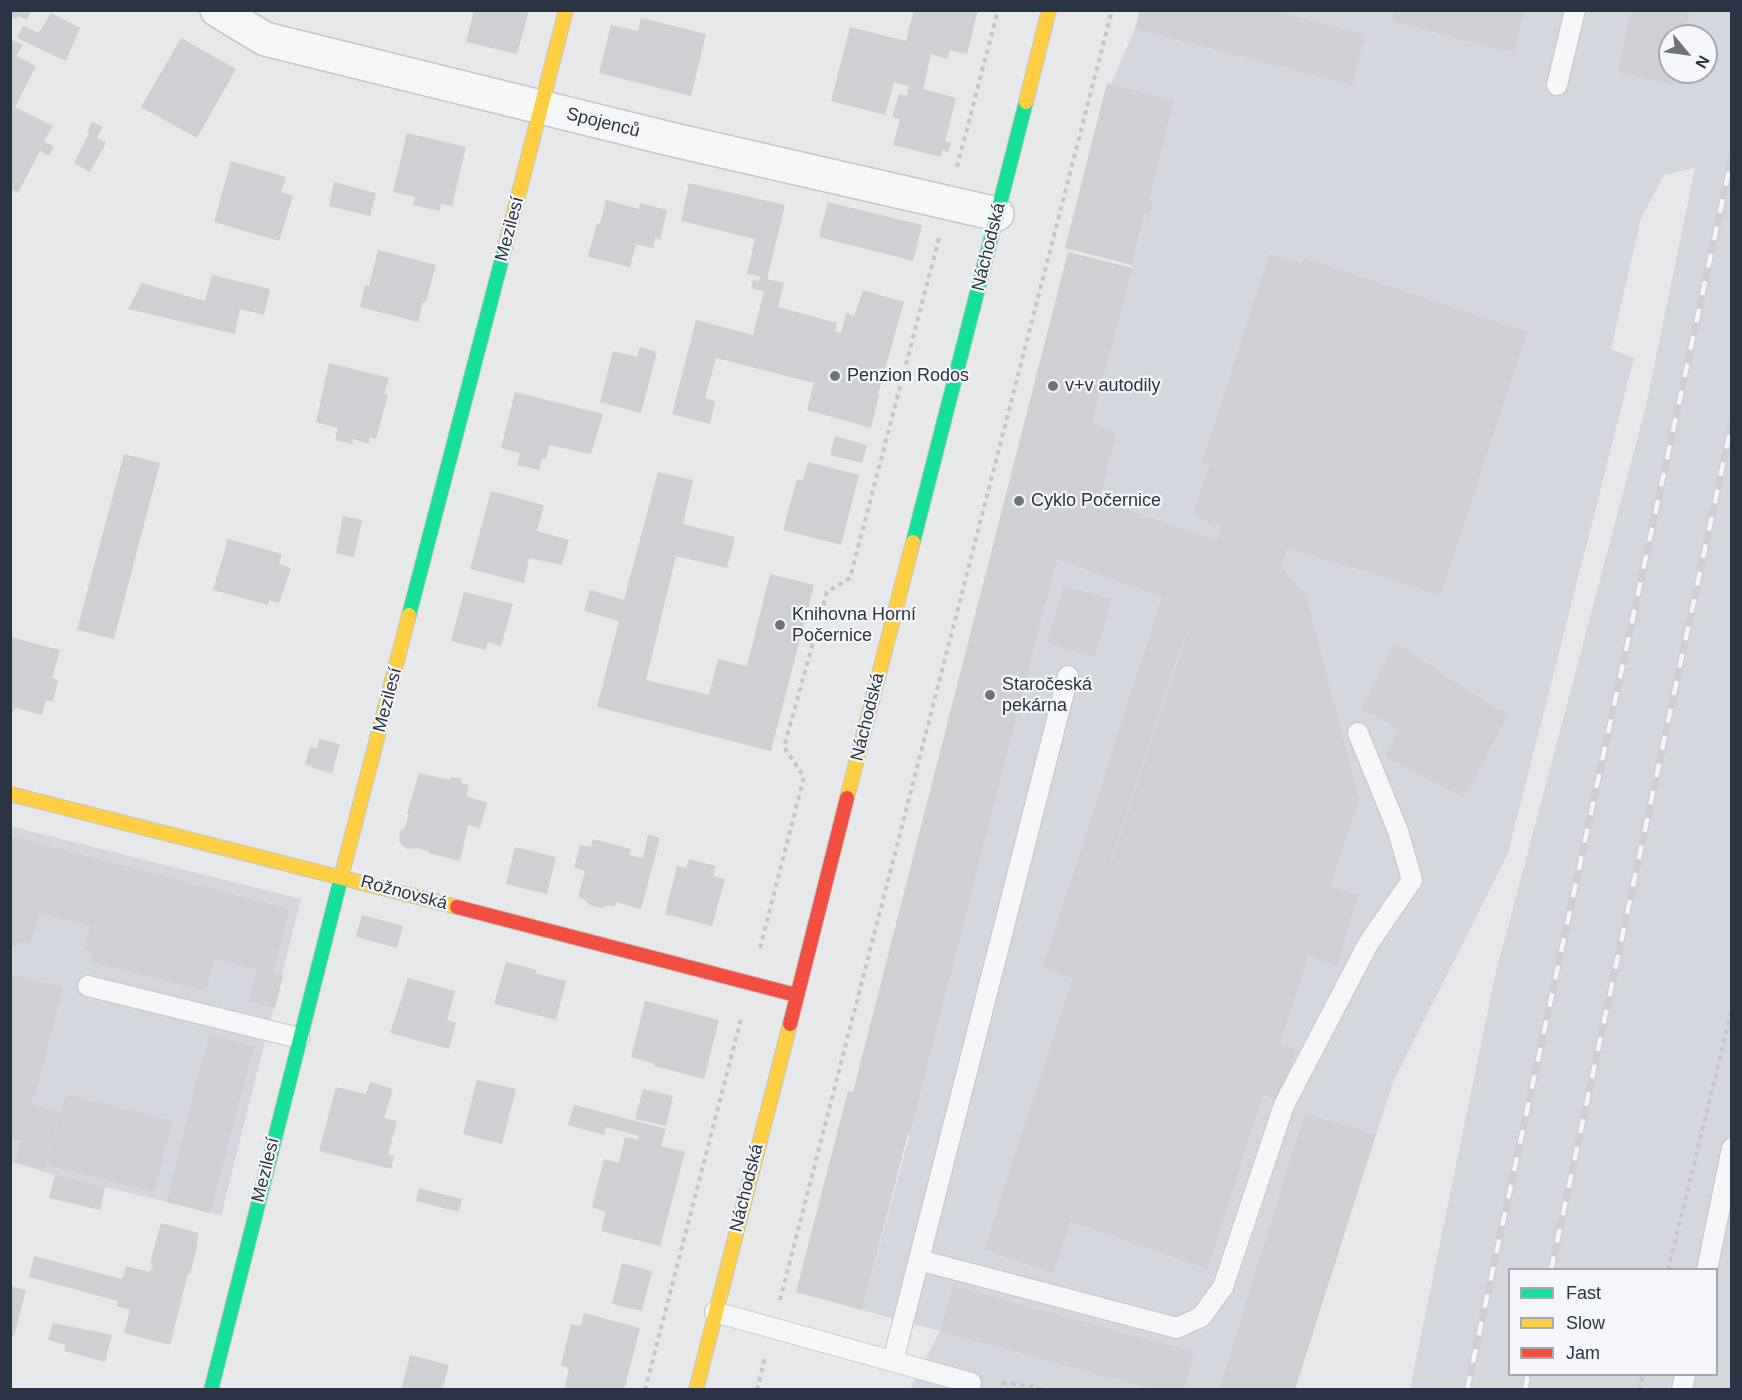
<!DOCTYPE html>
<meta charset="utf-8">
<style>
body{margin:0}
#map{position:relative;width:1742px;height:1400px;overflow:hidden;background:#e6e8ea;font-family:Arial,sans-serif}
canvas{display:block}
.frame{position:absolute;inset:0;border:12px solid #2b3445;pointer-events:none}
.legend{position:absolute;left:1508px;top:1268px;width:210px;height:108px;box-sizing:border-box;background:#f4f6f9;border:2px solid #a4a8b1;margin:0;padding:8px 10px;list-style:none;font-size:18px;color:#2b3445}
.legend li{display:flex;align-items:center;gap:12px;height:30px}
.legend b{width:30px;border:2px solid #a4a8b1}
.north{position:absolute;left:1658px;top:24px;width:60px;height:60px;box-sizing:border-box;background:#f4f6f9;border:2px solid #a4a8b1;border-radius:50%;rotate:119deg;font-size:16px;font-weight:700;line-height:24px;text-align:center;color:#2b3445}
.north::after{content:'';display:block;margin:auto;width:21px;height:27px;background:#6c737f;clip-path:polygon(50% 0,100% 100%,50% 72%,0 100%)}
</style>
<div id="map">
<canvas width="1742" height="1400"></canvas>
<div class="frame"></div>
<ul class="legend">
<li><b style="height:8px;background:#16e098"></b>Fast</li>
<li><b style="height:8px;background:#ffcf43"></b>Slow</li>
<li><b style="height:8px;background:#f24e42"></b>Jam</li>
</ul>
<div class="north">N</div>
</div>
<script>
const g = document.querySelector('canvas').getContext('2d');
g.lineJoin = 'round';
function fill(path, color) {
  g.fillStyle = color;
  g.fill(path, 'evenodd');
}
function strokePath(path, color, width, dash) {
  g.strokeStyle = color;
  g.lineWidth = width;
  g.lineCap = dash ? 'butt' : 'round';
  g.setLineDash(dash || []);
  g.stroke(path);
}
function label(font, color, halo, rows, align = 'center') {
  g.font = font + ' Arial,sans-serif';
  g.lineWidth = 4.5;
  g.setLineDash([]);
  g.textBaseline = 'middle';
  g.strokeStyle = halo;
  g.fillStyle = color;
  for (const [text, x, y, turn = 0] of rows) {
    g.save();
    g.translate(x, y);
    g.rotate((+turn || 0) * Math.PI / 180);
    g.textAlign = isNaN(turn) ? turn : align;
    if (halo) g.strokeText(text, 0, 0);
    g.fillText(text, 0, 0);
    g.restore();
  }
}
const built = new Path2D(`
 M 1140,11 L 1731,11 L 1731,1389 L 1410,1389 L 1495,976 L 1646,406 L 1695,168 L 1664,175 L 1641,218 L 1611,349 L 1634,358 L 1508,853 L 1393,1082 L 1295,1389 L 910,1389 L 940,1331 L 862,1310 L 910,1134 L 1174,102 L 1111,84 L 1135,29 ZM 1670,36 L 1706,36 L 1706,72 L 1670,72 ZM 1510,1270 L 1716,1270 L 1716,1374 L 1510,1374 Z
 M 10,826 L 301,899 L 221,1215 L 55,1175 L 11,1162 Z`);
const building = new Path2D(`
 M 10,10 L 31,10 L 27,20 L 18,16 L 16,19 L 10,16 Z
 M 474,10 L 529,10 L 517,54 L 466,42 Z
 M 914,10 L 978,10 L 967,54 L 950,50 L 947,59 L 931,54 L 923,89 L 956,98 L 945,141 L 951,143 L 948,152 L 942,150 L 941,157 L 893,145 L 900,119 L 892,117 L 899,94 L 907,96 L 909,86 L 894,82 L 885,115 L 831,101 L 850,27 L 906,41 Z
 M 1140,10 L 1270,10 L 1365,35 L 1353,85 L 1135,29 Z
 M 1394,10 L 1524,10 L 1514,53 L 1391,21 Z
 M 1631,10 L 1690,10 L 1684,36 L 1670,36 L 1670,72 L 1675,72 L 1672,85 L 1618,72 Z
 M 51,13 L 80,28 L 66,61 L 17,38 L 23,26 L 39,33 Z
 M 641,18 L 706,34 L 691,96 L 599,73 L 611,25 L 638,31 Z
 M 181,38 L 236,69 L 197,138 L 141,107 Z
 M 10,39 L 23,45 L 16,56 L 36,66 L 15,107 L 53,126 L 44,141 L 54,147 L 49,156 L 40,151 L 18,193 L 10,189 Z
 M 1107,83 L 1174,101 L 1149,201 L 1153,203 L 1150,215 L 1145,213 L 1132,265 L 1065,248 Z
 M 92,122 L 103,127 L 97,137 L 106,143 L 90,172 L 74,163 L 89,133 L 87,132 Z
 M 407,133 L 466,147 L 452,206 L 441,204 L 440,211 L 413,205 L 415,197 L 393,192 Z
 M 231,161 L 286,177 L 281,192 L 293,196 L 279,241 L 214,222 Z
 M 334,182 L 376,193 L 370,216 L 329,206 Z
 M 689,183 L 785,205 L 767,279 L 784,283 L 778,307 L 837,323 L 835,332 L 841,333 L 846,313 L 854,316 L 863,290 L 904,302 L 878,394 L 879,395 L 871,428 L 807,410 L 814,383 L 716,358 L 705,398 L 715,401 L 710,424 L 672,414 L 696,320 L 753,335 L 764,292 L 751,288 L 753,280 L 759,281 L 760,276 L 747,274 L 755,239 L 681,221 Z
 M 606,200 L 639,209 L 640,203 L 667,210 L 660,240 L 655,238 L 653,248 L 636,244 L 630,267 L 588,257 L 597,223 L 600,224 Z
 M 828,202 L 922,225 L 913,261 L 819,237 Z
 M 378,250 L 436,265 L 426,302 L 423,302 L 418,322 L 360,307 L 365,285 L 369,286 Z
 M 1068,252 L 1132,268 L 1092,423 L 1116,432 L 1099,500 L 1217,540 L 1222,526 L 1216,524 L 1215,528 L 1194,513 L 1210,464 L 1202,461 L 1270,254 L 1302,264 L 1303,258 L 1527,332 L 1441,595 L 1288,548 L 1281,566 L 1306,596 L 1359,799 L 1330,886 L 1358,895 L 1337,966 L 1308,956 L 1280,1044 L 1296,1049 L 1279,1100 L 1263,1095 L 1207,1269 L 1070,1221 L 1053,1273 L 984,1250 L 1073,979 L 1043,968 L 1162,597 L 1057,559 L 910,1134 L 908,1134 L 862,1310 L 796,1292 L 848,1091 L 853,1092 ZM 1192,619 L 1109,870 L 1108,870 L 1177,657 Z
 M 212,275 L 270,289 L 264,315 L 240,309 L 235,334 L 128,309 L 142,283 L 205,301 Z
 M 640,347 L 657,352 L 641,413 L 600,402 L 613,351 L 637,357 Z
 M 329,363 L 389,378 L 384,394 L 388,395 L 376,439 L 370,437 L 369,444 L 353,439 L 352,444 L 335,440 L 338,428 L 316,422 Z
 M 515,392 L 603,414 L 591,454 L 549,445 L 546,459 L 542,458 L 539,470 L 517,465 L 520,453 L 501,448 Z
 M 835,436 L 867,445 L 862,463 L 830,455 Z
 M 124,454 L 160,463 L 114,639 L 77,630 Z
 M 808,462 L 859,475 L 841,545 L 783,530 L 797,479 L 803,481 Z
 M 658,472 L 693,480 L 683,524 L 735,537 L 727,568 L 676,556 L 646,680 L 709,695 L 718,659 L 747,666 L 770,574 L 814,585 L 771,751 L 597,707 L 619,621 L 584,611 L 590,590 L 624,600 Z
 M 491,491 L 544,505 L 537,531 L 569,540 L 562,565 L 529,558 L 524,583 L 470,569 Z
 M 343,516 L 362,520 L 354,557 L 336,553 Z
 M 228,539 L 282,554 L 279,564 L 291,568 L 279,603 L 269,600 L 268,605 L 213,590 Z
 M 1064,585 L 1111,599 L 1095,657 L 1047,643 Z
 M 464,592 L 513,604 L 501,646 L 488,642 L 486,650 L 451,641 Z
 M 10,637 L 60,650 L 52,678 L 58,680 L 53,702 L 46,700 L 42,715 L 16,708 L 10,715 Z
 M 1395,643 L 1508,716 L 1464,797 L 1386,757 L 1399,729 L 1362,708 Z
 M 319,739 L 340,744 L 332,773 L 312,768 L 312,766 L 305,764 L 310,747 L 317,748 Z
 M 419,773 L 450,780 L 451,777 L 462,779 L 461,783 L 469,785 L 466,796 L 487,803 L 480,828 L 468,825 L 460,861 L 429,853 L 429,851 L 417,848 L 406,849 L 399,841 L 400,831 L 405,827 L 409,815 L 407,814 Z
 M 648,834 L 660,838 L 641,909 L 616,902 L 615,907 L 609,905 L 601,908 L 590,905 L 584,899 L 578,897 L 585,871 L 574,868 L 580,845 L 591,847 L 593,839 L 631,849 L 629,855 L 643,858 Z
 M 10,836 L 289,909 L 273,974 L 283,976 L 275,1008 L 249,1001 L 257,970 L 214,958 L 206,991 L 91,962 L 93,953 L 84,950 L 90,926 L 39,913 L 30,945 L 17,942 L 16,947 L 10,946 Z
 M 515,847 L 556,857 L 547,894 L 506,884 Z
 M 689,859 L 716,866 L 713,876 L 725,879 L 712,926 L 665,914 L 677,866 L 686,868 Z
 M 362,915 L 403,926 L 397,948 L 356,937 Z
 M 506,962 L 536,970 L 535,973 L 566,981 L 556,1020 L 494,1004 Z
 M 10,974 L 63,988 L 35,1096 L 33,1096 L 31,1104 L 60,1112 L 44,1170 L 16,1162 L 21,1141 L 10,1138 Z
 M 408,978 L 455,991 L 447,1020 L 456,1023 L 449,1049 L 390,1033 Z
 M 645,1001 L 719,1020 L 704,1079 L 654,1066 L 655,1064 L 631,1057 Z
 M 210,1035 L 254,1046 L 210,1213 L 167,1202 L 198,1074 Z
 M 477,1080 L 516,1089 L 502,1144 L 463,1134 Z
 M 370,1082 L 393,1089 L 384,1118 L 397,1121 L 388,1155 L 394,1156 L 391,1169 L 319,1151 L 336,1087 L 366,1094 Z
 M 643,1089 L 673,1096 L 666,1126 L 635,1119 Z
 M 66,1094 L 172,1121 L 154,1192 L 46,1165 Z
 M 574,1105 L 666,1129 L 661,1146 L 685,1152 L 660,1246 L 601,1231 L 606,1212 L 592,1207 L 604,1159 L 619,1163 L 625,1137 L 638,1140 L 639,1136 L 606,1127 L 604,1135 L 568,1125 Z
 M 1305,1113 L 1375,1135 L 1295,1390 L 1219,1390 Z
 M 55,1175 L 105,1187 L 100,1210 L 49,1198 Z
 M 419,1188 L 462,1199 L 459,1212 L 416,1201 Z
 M 161,1223 L 199,1233 L 196,1244 L 198,1244 L 190,1274 L 188,1273 L 170,1345 L 124,1333 L 130,1310 L 116,1306 L 118,1301 L 29,1277 L 34,1256 L 122,1279 L 126,1266 L 150,1272 L 153,1264 L 150,1263 Z
 M 622,1263 L 652,1271 L 642,1311 L 612,1304 Z
 M 10,1286 L 26,1290 L 14,1336 L 10,1336 Z
 M 953,1286 L 1194,1352 L 1184,1390 L 1155,1390 L 940,1331 Z
 M 584,1313 L 640,1328 L 624,1390 L 564,1390 L 569,1368 L 561,1365 L 571,1324 L 581,1326 Z
 M 53,1323 L 112,1335 L 105,1362 L 64,1351 L 66,1345 L 48,1340 Z
 M 410,1355 L 449,1365 L 442,1390 L 401,1390 Z`);
const path = new Path2D(`
 M 957,167 L 998,10
 M 760,948 L 804,777 L 784,747 L 827,592 L 850,578 L 939,238
 M 1668,1270 L 1732,1009
 M 780,1300 L 1112,10
 M 1002,1383 L 1018,1384 L 1045,1390
 M 645,1390 L 741,1019
 M 757,1390 L 765,1356
 M 1639,1390 L 1643,1374`);
const lane = new Path2D(`
 M 1557,85 L 1575,10
 M 88,986 L 299,1038
 M 919,1260 L 1177,1328 L 1201,1317 L 1223,1287 L 1284,1105 L 1368,944 L 1412,880 L 1398,831 L 1358,733
 M 1707,1270 L 1732,1148
 M 715,1312 L 971,1383 L 969,1390
 M 893,1361 L 1068,676
 M 1682,1390 L 1685,1374`);
const street = new Path2D(`
 M 217,10 L 265,39 L 670,139 L 997,214`);
const fast = new Path2D(`
 M 913,542 L 1026,102
 M 409,615 L 505,247
 M 211,1390 L 343,870`);
const slow = new Path2D(`
 M 1026,102 L 1049,10
 M 505,247 L 566,10
 M 10,794 L 457,907
 M 847,798 L 913,542
 M 343,870 L 409,615
 M 696,1390 L 790,1024`);
const jam = new Path2D(`
 M 457,907 L 796,995
 M 790,1024 L 847,798`);
const rail = new Path2D(`
 M 1551,1270 L 1732,422
 M 1467,1390 L 1732,156
 M 1525,1390 L 1528,1374`);
const markers = [
 [835,376,6,"#6c737f"],
 [1053,386,6,"#6c737f"],
 [1019,501,6,"#6c737f"],
 [780,625,6,"#6c737f"],
 [990,695,6,"#6c737f"]
];
const streetNames = [
 ["Spojenců",603,123,14],
 ["Mezilesí",510,229,-75],
 ["Náchodská",989,247,-76],
 ["Mezilesí",388,700,-75],
 ["Náchodská",868,717,-76],
 ["Rožnovská",404,893,15],
 ["Mezilesí",266,1170,-76],
 ["Náchodská",747,1188,-76]
];
const poiNames = [
 ["Penzion Rodos",847,376],
 ["v+v autodily",1065,386],
 ["Cyklo Počernice",1031,501],
 ["Knihovna Horní",792,615],
 ["Počernice",792,636],
 ["Staročeská",1002,685],
 ["pekárna",1002,706]
];
fill(built, '#d4d7dd');
fill(building, '#ced0d3');
strokePath(lane, '#c4c6c8', 22);
strokePath(street, '#c4c6c8', 36);
strokePath(fast, '#c4c6c8', 16);
strokePath(slow, '#c4c6c8', 16);
strokePath(jam, '#c4c6c8', 16);
strokePath(path, '#c5c6ca', 4, [4.5, 4.5]);
strokePath(lane, '#f5f6f7', 20);
strokePath(street, '#f5f6f7', 33);
strokePath(fast, '#16e098', 14);
strokePath(slow, '#ffcf43', 14);
strokePath(jam, '#f24e42', 14);
strokePath(rail, '#cecfd2', 7);
strokePath(rail, '#f4f6f9', 4.5, [14]);
for (const [x, y, r, color] of markers) {
  const dot = new Path2D();
  dot.arc(x, y, r, 0, 2 * Math.PI);
  g.fillStyle = color;
  g.fill(dot);
  strokePath(dot, '#f4f6f9', 2);
}
label('18px', '#2b3445', '#f4f6f9', streetNames);
label('18px', '#2b3445', '#f4f6f9', poiNames, 'left');
</script>
